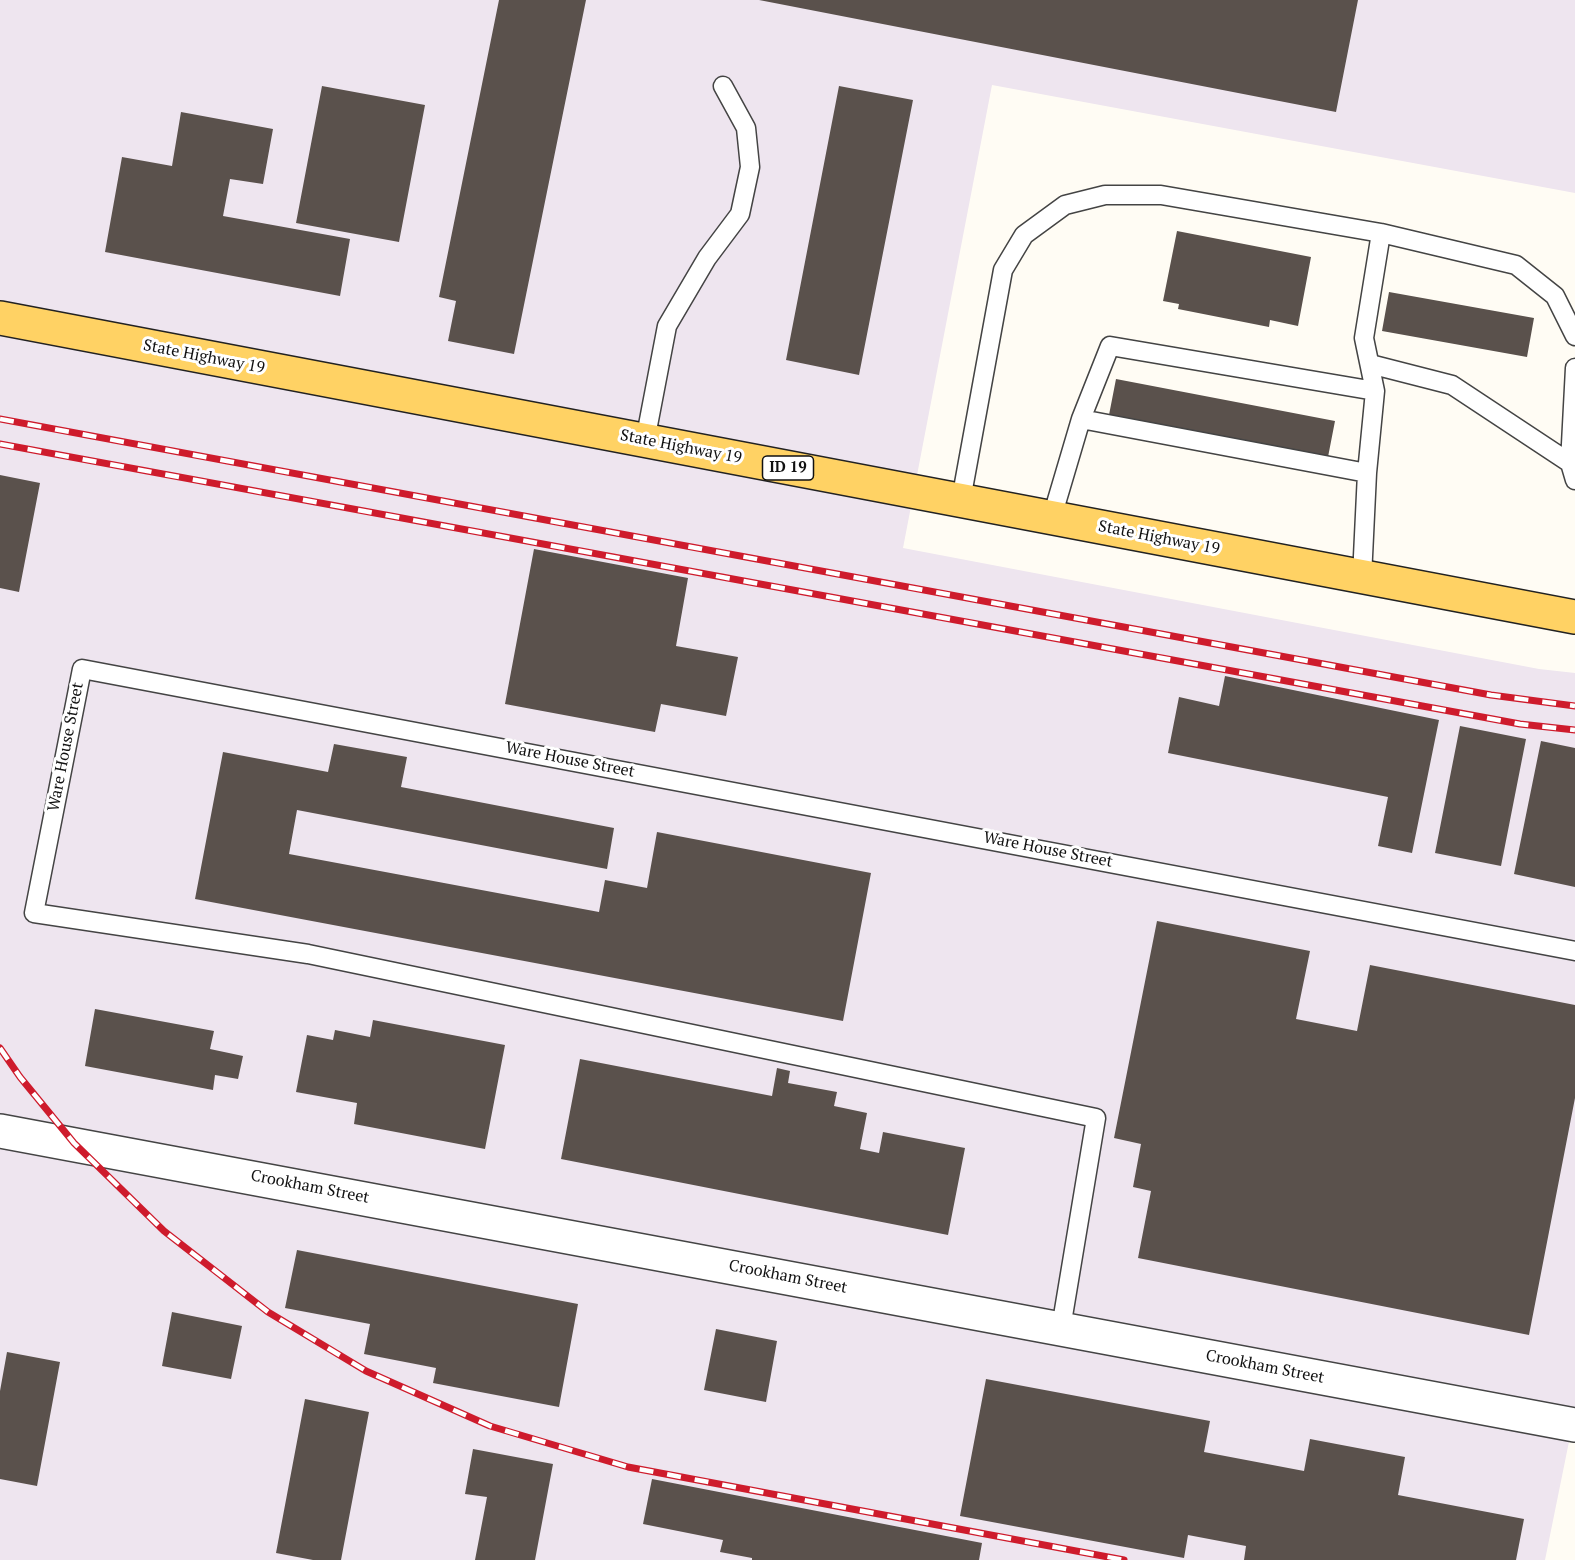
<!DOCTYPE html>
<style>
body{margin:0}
canvas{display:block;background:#fffcf4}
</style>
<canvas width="1575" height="1560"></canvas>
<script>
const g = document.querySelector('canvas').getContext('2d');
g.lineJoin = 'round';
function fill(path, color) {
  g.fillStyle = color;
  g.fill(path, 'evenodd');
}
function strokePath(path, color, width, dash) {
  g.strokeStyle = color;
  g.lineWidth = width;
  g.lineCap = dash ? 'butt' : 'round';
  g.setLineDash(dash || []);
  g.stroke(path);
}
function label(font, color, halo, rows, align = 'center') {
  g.font = font + ' "PT Serif",serif';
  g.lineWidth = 6;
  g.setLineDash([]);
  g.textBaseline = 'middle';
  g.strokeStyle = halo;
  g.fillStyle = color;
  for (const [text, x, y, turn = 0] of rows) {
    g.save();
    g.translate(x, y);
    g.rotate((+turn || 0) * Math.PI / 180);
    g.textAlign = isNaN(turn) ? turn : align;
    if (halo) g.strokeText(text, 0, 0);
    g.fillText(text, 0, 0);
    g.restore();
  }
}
const industrial = new Path2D(`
 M 0,0 L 1575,0 L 1575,193 L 992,85 L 903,548 L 1539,669 L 1575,673 L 1575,1412 L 1545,1560 L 0,1560 Z`);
const building = new Path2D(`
 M 499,0 L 586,0 L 514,354 L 448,341 L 456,301 L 439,297 Z
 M 759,0 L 1358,0 L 1336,112 Z
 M 322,86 L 425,105 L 399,242 L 296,223 Z
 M 839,86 L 913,100 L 859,375 L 786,360 Z
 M 181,112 L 273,129 L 263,184 L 230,179 L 223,216 L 350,239 L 340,296 L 105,252 L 122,157 L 172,166 Z
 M 1177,231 L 1311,257 L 1298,326 L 1270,320 L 1269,327 L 1178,309 L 1179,304 L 1163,301 Z
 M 1389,292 L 1534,318 L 1527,357 L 1382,331 Z
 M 1116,379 L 1335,421 L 1328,457 L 1109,415 Z
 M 0,475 L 40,483 L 19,592 L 0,588 Z
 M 534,549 L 688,578 L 676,646 L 738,657 L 726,716 L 661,704 L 655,732 L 505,704 Z
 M 1225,676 L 1439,720 L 1412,853 L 1378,846 L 1388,797 L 1168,753 L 1179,697 L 1219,706 Z
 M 1460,726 L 1526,739 L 1501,866 L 1435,853 Z
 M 1541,741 L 1575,748 L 1575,887 L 1514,874 Z
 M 334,744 L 407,757 L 401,787 L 614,828 L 607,869 L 297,810 L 289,854 L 599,912 L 605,880 L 647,888 L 657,832 L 871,873 L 843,1021 L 195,899 L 223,752 L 328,772 Z
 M 1157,921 L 1310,951 L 1296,1019 L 1357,1031 L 1370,965 L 1575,1005 L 1575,1098 L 1529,1335 L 1138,1258 L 1151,1191 L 1133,1187 L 1141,1144 L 1114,1138 Z
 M 95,1009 L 214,1031 L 210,1049 L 243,1056 L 238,1079 L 215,1075 L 213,1090 L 85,1066 Z
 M 373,1020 L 505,1045 L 485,1149 L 354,1124 L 357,1103 L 296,1092 L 307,1035 L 333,1040 L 335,1030 L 370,1037 Z
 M 580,1059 L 772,1096 L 777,1068 L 790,1071 L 788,1083 L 837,1092 L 834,1106 L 867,1113 L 860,1149 L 879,1153 L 883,1132 L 965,1148 L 948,1235 L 561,1159 Z
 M 297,1250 L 578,1304 L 559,1407 L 433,1383 L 436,1368 L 364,1354 L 370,1324 L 285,1308 Z
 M 172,1312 L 242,1326 L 231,1379 L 162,1366 Z
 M 716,1329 L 777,1341 L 766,1402 L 704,1390 Z
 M 7,1352 L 60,1362 L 37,1486 L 0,1479 L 0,1391 Z
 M 986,1379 L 1210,1421 L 1204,1452 L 1304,1471 L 1310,1439 L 1405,1457 L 1398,1495 L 1524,1519 L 1516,1560 L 1244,1560 L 1246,1546 L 1188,1535 L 1184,1558 L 960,1516 Z
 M 305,1399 L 369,1412 L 341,1560 L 313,1560 L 276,1553 Z
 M 473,1449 L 553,1464 L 535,1560 L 475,1560 L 487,1497 L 465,1494 Z
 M 652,1479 L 982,1543 L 979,1560 L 752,1560 L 752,1558 L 720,1552 L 723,1540 L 643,1524 Z`);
const service = new Path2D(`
 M 1381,233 L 1516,265 L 1555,296 L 1575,336
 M 1370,364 L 1452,385 L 1570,463 L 1575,464
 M 1575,368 L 1570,463 L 1575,480
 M 1081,419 L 1110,346 L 1375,391 L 1367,473
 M 645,441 L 667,326 L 707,258 L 740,214 L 750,167 L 746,128 L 723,86
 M 961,500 L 1003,270 L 1024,235 L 1065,205 L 1105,195 L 1161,195 L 1381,233 L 1364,338 L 1375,391
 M 1052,517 L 1081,419 L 1367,473 L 1362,577
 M 1061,1328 L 1096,1118 L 308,954 L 34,913 L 82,669 L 1575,951`);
const minor = new Path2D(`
 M 0,1131 L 1575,1425`);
const primary = new Path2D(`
 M 0,318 L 1575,617`);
const rail = new Path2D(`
 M 0,419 L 1491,695 L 1575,706
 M 0,444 L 1520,724 L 1575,730
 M 0,1048 L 20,1077 L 74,1143 L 164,1231 L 268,1312 L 366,1371 L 490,1426 L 628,1467 L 1124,1560`);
const shields = [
 [788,468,51]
];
const shieldNames = [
 ["ID 19",788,468]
];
const streetNames = [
 ["State Highway 19",204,357,11],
 ["State Highway 19",681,447,11],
 ["State Highway 19",1159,538,11],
 ["Ware House Street",66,747,-79],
 ["Ware House Street",570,760,11],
 ["Ware House Street",1048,850,11],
 ["Crookham Street",310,1187,11],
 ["Crookham Street",788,1277,11],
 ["Crookham Street",1265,1367,11]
];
fill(industrial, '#eee5ef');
fill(building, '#5a514c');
strokePath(service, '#444', 21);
strokePath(minor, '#444', 36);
strokePath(primary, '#222', 36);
strokePath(service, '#fff', 18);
strokePath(minor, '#fff', 33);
strokePath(primary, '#ffd264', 33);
strokePath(rail, '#ce1b2c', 7);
strokePath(rail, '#fff', 4.5, [14]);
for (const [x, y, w] of shields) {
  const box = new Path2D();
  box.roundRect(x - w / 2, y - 12, w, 24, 4.5);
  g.fillStyle = '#fff';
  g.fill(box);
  strokePath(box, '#111', 1.5);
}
label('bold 15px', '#111', null, shieldNames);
label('16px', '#111', '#fff', streetNames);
</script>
